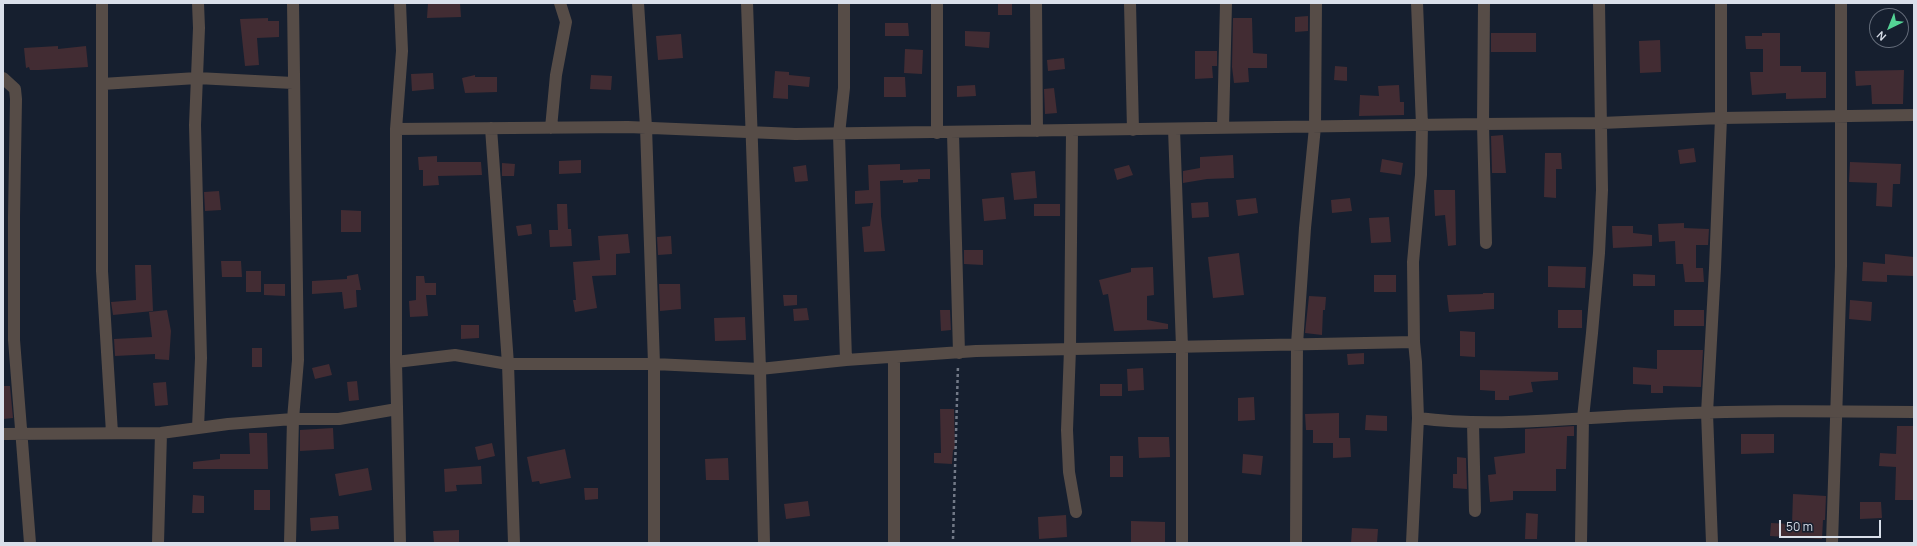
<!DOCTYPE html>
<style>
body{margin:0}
#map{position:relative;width:1917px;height:546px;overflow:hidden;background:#161f2f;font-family:Manrope,sans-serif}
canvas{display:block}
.frame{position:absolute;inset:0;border:4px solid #d9dfea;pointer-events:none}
.north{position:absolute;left:1869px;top:8px;width:40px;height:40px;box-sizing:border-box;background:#161f2f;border:1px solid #646c7a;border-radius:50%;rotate:223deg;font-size:11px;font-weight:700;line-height:16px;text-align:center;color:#d9dfea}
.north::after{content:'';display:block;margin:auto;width:14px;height:18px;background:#54d395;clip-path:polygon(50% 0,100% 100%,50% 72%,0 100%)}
.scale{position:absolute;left:1779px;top:520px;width:102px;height:18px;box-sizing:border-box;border:2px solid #d9dfea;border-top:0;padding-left:5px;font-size:12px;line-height:14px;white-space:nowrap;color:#d9dfea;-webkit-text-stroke:3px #161f2f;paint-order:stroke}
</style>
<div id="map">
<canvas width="1917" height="546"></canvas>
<div class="frame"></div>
<div class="north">N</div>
<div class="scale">50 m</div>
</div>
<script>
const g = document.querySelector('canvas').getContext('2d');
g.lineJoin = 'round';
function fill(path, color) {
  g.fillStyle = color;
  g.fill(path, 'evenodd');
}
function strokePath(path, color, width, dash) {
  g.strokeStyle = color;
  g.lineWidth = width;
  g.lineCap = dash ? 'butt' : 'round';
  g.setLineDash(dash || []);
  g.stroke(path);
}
const building = new Path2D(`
 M 428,3 L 460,3 L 461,17 L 427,18 Z
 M 998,3 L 1012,3 L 1012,15 L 998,15 Z
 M 1308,16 L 1308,31 L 1295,32 L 1295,17 Z
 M 268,18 L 268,21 L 279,21 L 279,37 L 257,38 L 259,65 L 245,66 L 240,19 Z
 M 1233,18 L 1252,18 L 1253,53 L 1267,54 L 1267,68 L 1248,68 L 1249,82 L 1234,83 L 1232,67 Z
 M 885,23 L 908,23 L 909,36 L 885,36 Z
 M 965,31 L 990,32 L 989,48 L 965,46 Z
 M 1491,33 L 1536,33 L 1536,52 L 1491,52 Z
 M 1762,33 L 1780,33 L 1780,66 L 1801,66 L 1801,72 L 1826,72 L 1826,98 L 1786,99 L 1786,93 L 1752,95 L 1750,72 L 1763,72 L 1763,49 L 1746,49 L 1745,36 L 1762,36 Z
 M 681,34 L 683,58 L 658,60 L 656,36 Z
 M 1660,40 L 1661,72 L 1640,73 L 1639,41 Z
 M 58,46 L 58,49 L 86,46 L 88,67 L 39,70 L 30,70 L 29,67 L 26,68 L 24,48 Z
 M 905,49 L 923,50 L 922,74 L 904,73 Z
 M 1195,51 L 1217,51 L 1217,66 L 1212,66 L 1213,78 L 1195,79 Z
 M 1064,58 L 1065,69 L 1048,71 L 1047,60 Z
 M 1335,66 L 1347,67 L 1347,81 L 1334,80 Z
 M 1904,70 L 1903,104 L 1872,104 L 1871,85 L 1856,86 L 1855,71 Z
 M 775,71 L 789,72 L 789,75 L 810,77 L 809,87 L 788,85 L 788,99 L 773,98 Z
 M 433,73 L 434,89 L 412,91 L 411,74 Z
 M 475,75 L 475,77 L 497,77 L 497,92 L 465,93 L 462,78 Z
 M 591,75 L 612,76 L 611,90 L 590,89 Z
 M 884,77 L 905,77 L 906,97 L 884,97 Z
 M 975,85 L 976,96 L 957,97 L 957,86 Z
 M 1399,85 L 1400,102 L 1404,102 L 1404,115 L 1359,116 L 1360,95 L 1379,96 L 1378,86 Z
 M 1054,88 L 1057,113 L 1045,114 L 1044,89 Z
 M 1503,135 L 1506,173 L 1492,173 L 1491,136 Z
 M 1694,148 L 1696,162 L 1680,164 L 1678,150 Z
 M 1545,153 L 1561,153 L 1562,169 L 1556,169 L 1556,198 L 1544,197 Z
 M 1233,155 L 1234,178 L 1207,179 L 1183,183 L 1183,171 L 1200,168 L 1200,157 Z
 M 437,156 L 437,162 L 481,162 L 482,175 L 438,176 L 439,185 L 423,186 L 423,170 L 419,170 L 418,157 Z
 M 1382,159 L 1403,163 L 1401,175 L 1380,172 Z
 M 581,160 L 581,173 L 559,174 L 559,161 Z
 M 1850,162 L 1901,164 L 1900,184 L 1893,184 L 1892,207 L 1876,206 L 1877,183 L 1849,182 Z
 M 502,163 L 515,164 L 514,176 L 502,176 Z
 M 900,164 L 900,170 L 930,169 L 930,179 L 918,179 L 918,182 L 903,183 L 903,180 L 880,181 L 881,216 L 885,251 L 864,252 L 862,227 L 870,226 L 873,203 L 855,204 L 855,191 L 869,190 L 868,165 Z
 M 806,165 L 808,181 L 795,182 L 793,167 Z
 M 1129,165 L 1133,175 L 1117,180 L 1114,169 Z
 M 1035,171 L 1037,198 L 1014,200 L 1011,173 Z
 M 1434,190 L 1455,190 L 1456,245 L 1448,246 L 1445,215 L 1435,216 Z
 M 219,191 L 221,210 L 205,211 L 204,192 Z
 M 1004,197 L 1006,219 L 984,221 L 982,199 Z
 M 1256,198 L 1258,213 L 1238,216 L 1236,200 Z
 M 1350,198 L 1352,211 L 1332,213 L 1331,200 Z
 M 1208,202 L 1209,217 L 1192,218 L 1191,203 Z
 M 557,204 L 567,204 L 568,229 L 571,229 L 572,246 L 550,247 L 549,230 L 558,230 Z
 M 1034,204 L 1060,204 L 1060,216 L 1034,216 Z
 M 341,210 L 361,211 L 361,232 L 341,232 Z
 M 1389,217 L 1391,242 L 1371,243 L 1369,218 Z
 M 1684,223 L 1684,228 L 1709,229 L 1708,245 L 1696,245 L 1696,268 L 1703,268 L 1704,282 L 1685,282 L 1683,264 L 1676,264 L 1675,241 L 1659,242 L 1658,224 Z
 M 531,224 L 532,234 L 518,236 L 516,226 Z
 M 1612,226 L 1633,226 L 1633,233 L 1652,235 L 1652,246 L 1613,248 Z
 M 628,234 L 630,253 L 616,254 L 616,275 L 592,276 L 597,308 L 575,312 L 573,300 L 576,300 L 573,262 L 600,260 L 598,236 Z
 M 671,236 L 672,254 L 658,255 L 657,237 Z
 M 964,250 L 983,250 L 983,265 L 964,264 Z
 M 1239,253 L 1244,295 L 1213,298 L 1208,257 Z
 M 1885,254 L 1914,257 L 1914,276 L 1887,275 L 1887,282 L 1862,281 L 1863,262 L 1885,264 Z
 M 221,261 L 241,261 L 242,277 L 222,277 Z
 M 135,265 L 151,265 L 153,311 L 113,315 L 111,302 L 136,300 Z
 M 1548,266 L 1586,267 L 1585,288 L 1548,287 Z
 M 1153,267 L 1154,295 L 1147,296 L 1147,320 L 1168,324 L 1168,329 L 1114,331 L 1108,294 L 1103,295 L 1099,280 L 1131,272 L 1131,268 Z
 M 246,271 L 261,271 L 261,292 L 246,292 Z
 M 358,274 L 361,290 L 356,290 L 357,307 L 344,309 L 342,292 L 312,294 L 312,281 L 347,279 L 347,276 Z
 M 1633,274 L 1655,275 L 1655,286 L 1633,286 Z
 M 1374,275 L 1396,275 L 1396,292 L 1374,292 Z
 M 416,276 L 424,276 L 425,283 L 436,283 L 436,295 L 426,295 L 428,316 L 410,317 L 409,301 L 416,300 Z
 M 264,284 L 285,284 L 285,296 L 264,295 Z
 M 659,284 L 680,284 L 681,309 L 660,311 Z
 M 1483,293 L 1494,293 L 1494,309 L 1449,312 L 1447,295 L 1483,294 Z
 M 783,295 L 797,295 L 797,305 L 784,306 Z
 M 1309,296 L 1326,297 L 1325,310 L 1323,310 L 1322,335 L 1305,333 Z
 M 1850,300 L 1872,302 L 1871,321 L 1849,319 Z
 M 807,308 L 809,320 L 794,321 L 793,309 Z
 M 167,310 L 171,331 L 169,360 L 155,359 L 155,354 L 115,356 L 114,339 L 152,337 L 149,312 Z
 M 940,310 L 950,310 L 951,330 L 941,331 Z
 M 1558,310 L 1582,310 L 1582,328 L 1558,328 Z
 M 1674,310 L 1704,310 L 1704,326 L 1674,326 Z
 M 745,317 L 746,340 L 715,341 L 714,318 Z
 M 461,325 L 479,325 L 479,338 L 461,339 Z
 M 1460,331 L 1475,332 L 1475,357 L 1460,356 Z
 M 252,348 L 262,348 L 262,367 L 252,367 Z
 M 1657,350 L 1703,350 L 1701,387 L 1663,386 L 1663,393 L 1651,393 L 1651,385 L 1633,384 L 1633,367 L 1657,369 Z
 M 1364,353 L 1364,364 L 1348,365 L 1347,354 Z
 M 329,364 L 332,375 L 315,379 L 312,368 Z
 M 1143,368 L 1144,390 L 1128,391 L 1127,369 Z
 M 1480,370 L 1558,372 L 1558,380 L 1531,382 L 1533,392 L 1509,396 L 1509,400 L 1495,400 L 1495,391 L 1480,390 Z
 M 357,381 L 359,400 L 349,401 L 347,382 Z
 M 166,382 L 168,405 L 155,406 L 153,383 Z
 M 1100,384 L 1122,384 L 1122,396 L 1100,396 Z
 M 3,386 L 10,386 L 13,418 L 3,419 Z
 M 1254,397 L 1255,420 L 1238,421 L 1238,398 Z
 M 940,409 L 954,409 L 955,449 L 953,450 L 952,464 L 934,463 L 934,453 L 941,453 Z
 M 1339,413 L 1339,438 L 1350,438 L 1351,457 L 1333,458 L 1333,443 L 1313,443 L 1313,430 L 1306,430 L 1305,414 Z
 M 1366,415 L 1387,416 L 1387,431 L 1365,430 Z
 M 1574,426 L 1574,436 L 1567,436 L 1566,469 L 1556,469 L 1556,491 L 1513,491 L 1513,500 L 1490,502 L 1488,475 L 1496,474 L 1494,457 L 1525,453 L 1525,429 Z
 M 1897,426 L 1914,426 L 1914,500 L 1895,500 L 1896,467 L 1879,466 L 1880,453 L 1896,454 Z
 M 333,428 L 334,449 L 300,451 L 300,430 Z
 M 249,433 L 267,433 L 268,469 L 193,469 L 193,462 L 220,459 L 220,454 L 250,454 Z
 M 1741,434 L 1774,434 L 1774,453 L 1741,454 Z
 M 1138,437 L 1169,437 L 1170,457 L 1139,458 Z
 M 492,443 L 495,456 L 478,460 L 475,447 Z
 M 565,449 L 571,478 L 540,484 L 539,481 L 532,482 L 527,457 Z
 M 1243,454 L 1263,456 L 1261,475 L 1242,473 Z
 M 1110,456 L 1123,456 L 1123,477 L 1110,477 Z
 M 1457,457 L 1466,458 L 1467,489 L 1453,488 L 1453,474 L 1457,474 Z
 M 728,458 L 729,480 L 706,480 L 705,459 Z
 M 481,466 L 482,484 L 456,485 L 457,491 L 445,492 L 444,469 Z
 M 368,468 L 372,490 L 339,496 L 335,474 Z
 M 584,488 L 598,488 L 598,499 L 585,500 Z
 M 254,490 L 270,490 L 270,510 L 254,510 Z
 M 1793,494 L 1826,496 L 1825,520 L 1823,520 L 1822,539 L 1770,536 L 1771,523 L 1792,524 Z
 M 193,495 L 204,496 L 204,513 L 192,513 Z
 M 808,501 L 810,516 L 786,519 L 784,504 Z
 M 1860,502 L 1881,502 L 1882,518 L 1860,519 Z
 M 1526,513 L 1538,514 L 1537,539 L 1525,539 Z
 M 1066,515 L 1067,537 L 1039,539 L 1038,517 Z
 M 333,516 L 338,516 L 339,529 L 311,531 L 310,518 Z
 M 1131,521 L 1165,522 L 1165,543 L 1131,543 Z
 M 1352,528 L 1378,529 L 1377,543 L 1351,543 Z
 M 459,530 L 459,543 L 434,543 L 433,531 Z`);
const path = new Path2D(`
 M 953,539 L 958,365`);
const minor = new Path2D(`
 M 102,3 L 102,271 L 112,433
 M 638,3 L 646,127 L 654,364 L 654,543
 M 747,3 L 760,369 L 764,543
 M 844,3 L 844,88 L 839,134 L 846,360
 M 1036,3 L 1037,131
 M 1130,3 L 1133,130
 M 1484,3 L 1483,124 L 1486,243
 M 3,78 L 15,89 L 16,99 L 14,217 L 14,340 L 30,543
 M 102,84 L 197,78 L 293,83
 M 491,128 L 508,364 L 514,543
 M 551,128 L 556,75 L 566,22 L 560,3
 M 1223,128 L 1226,3
 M 396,129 L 628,127 L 795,134 L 1483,124 L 1601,123 L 1721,118 L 1914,115
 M 1174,129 L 1182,347 L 1182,543
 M 1072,131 L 1070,349 L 1067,430 L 1069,472 L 1076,512
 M 937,133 L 937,3
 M 953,133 L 959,353
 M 396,362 L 455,355 L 508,364 L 654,364 L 760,369 L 846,360 L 976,351 L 1414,342
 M 1418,418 C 1493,428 1569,418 1645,415 C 1734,410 1824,411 1914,412
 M 1473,423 L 1475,511
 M 198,428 L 201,358 L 195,125 L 199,28 L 198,3
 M 3,434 L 161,433 L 228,424 L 293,419 L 339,419 L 397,409
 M 158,543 L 161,433
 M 290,543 L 293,419 L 298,360 L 293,3
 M 400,543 L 396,362 L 396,129 L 402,51 L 400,3
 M 894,543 L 894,358
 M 1296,543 L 1297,344 L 1305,228 L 1315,127 L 1316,3
 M 1412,543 L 1418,418 L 1416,362 L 1414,342 L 1413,262 L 1421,175 L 1422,125 L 1417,3
 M 1581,543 L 1583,418 L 1592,333 L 1599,253 L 1602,190 L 1599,3
 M 1712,543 L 1707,413 L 1715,268 L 1721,118 L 1721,3
 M 1832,543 L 1841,266 L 1841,3`);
fill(building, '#422c33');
strokePath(path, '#727987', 2.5, [3, 3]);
strokePath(minor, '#564c47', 12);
</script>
